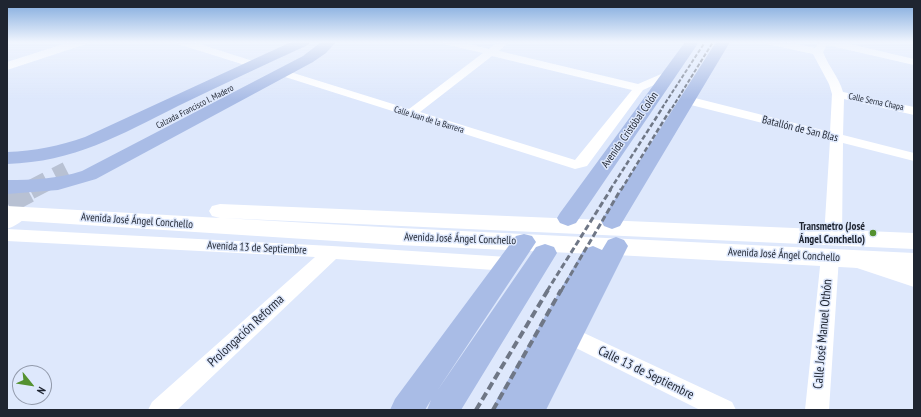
<!DOCTYPE html>
<meta charset="utf-8">
<style>
body{margin:0}
#map{position:relative;width:921px;height:417px;overflow:hidden;background:#dee8fc;font-family:"PT Sans Narrow",sans-serif}
canvas{display:block}
.frame{position:absolute;inset:0;border:8px solid #1f2531;pointer-events:none}
.north{position:absolute;left:12px;top:365px;width:40px;height:40px;box-sizing:border-box;background:#dee8fc;border:1px solid #929aab;border-radius:50%;rotate:120deg;font-size:11px;font-weight:700;line-height:16px;text-align:center;color:#1f2531}
.north::after{content:'';display:block;margin:auto;width:14px;height:18px;background:#549130;clip-path:polygon(50% 0,100% 100%,50% 72%,0 100%)}
</style>
<div id="map">
<canvas width="921" height="417"></canvas>
<div class="frame"></div>
<div class="north">N</div>
</div>
<script>
const g = document.querySelector('canvas').getContext('2d');
g.lineJoin = 'round';
function strokePath(path, color, width, dash) {
  g.strokeStyle = color;
  g.lineWidth = width;
  g.lineCap = dash ? 'butt' : 'round';
  g.setLineDash(dash || []);
  g.stroke(path);
}
function fill(path, color) {
  g.fillStyle = color;
  g.fill(path, 'evenodd');
}
function label(font, color, halo, rows, align = 'center') {
  g.font = font + ' "PT Sans Narrow",sans-serif';
  g.lineWidth = 3;
  g.setLineDash([]);
  g.textBaseline = 'middle';
  g.strokeStyle = halo;
  g.fillStyle = color;
  for (const [text, x, y, turn = 0] of rows) {
    g.save();
    g.translate(x, y);
    g.rotate((+turn || 0) * Math.PI / 180);
    g.textAlign = isNaN(turn) ? turn : align;
    if (halo) g.strokeText(text, 0, 0);
    g.fillText(text, 0, 0);
    g.restore();
  }
}
const primaryTunnelFar1 = new Path2D(`
 M 30,190 L 67,171`);
const primaryTunnel = new Path2D(`
 M 7,202 L 32,189`);
const minor = new Path2D(`
 M 177,42 L 193,42 L 256,62 L 257,64 L 252,67 L 248,66 L 178,44 Z
 M 443,42 L 461,42 L 489,49 L 498,42 L 509,42 L 499,51 L 638,84 L 666,72 L 674,72 L 676,74 L 674,76 L 643,90 L 587,166 L 575,169 L 279,75 L 277,73 L 283,70 L 287,71 L 409,109 L 483,53 L 444,44 ZM 492,56 L 632,90 L 575,160 L 420,112 Z
 M 766,42 L 786,42 L 815,48 L 819,42 L 841,42 L 914,59 L 914,65 L 827,45 L 823,52 C 828,66 839,77 843,92 L 914,107 L 914,115 L 844,99 L 843,135 L 914,153 L 914,161 L 843,143 L 842,237 L 839,241 L 833,243 L 827,241 L 824,237 L 830,140 L 683,103 L 681,100 L 683,97 L 687,96 L 830,132 L 832,94 L 829,84 L 813,54 L 767,44 Z
 M 20,209 L 26,210 L 28,214 C 24,221 15,226 7,229 L 7,215 Z
 M 7,229 L 332,246 L 508,257 L 514,259 L 517,264 L 514,269 L 508,271 L 336,259 L 177,410 L 148,410 L 152,402 L 315,257 L 7,241 Z
 M 830,251 L 836,252 L 839,257 L 829,410 L 805,410 L 821,257 L 824,252 Z
 M 569,326 L 732,402 L 736,410 L 700,410 L 562,341 L 559,335 L 562,329 Z`);
const tertiary = new Path2D(`
 M 70,42 L 88,42 L 86,44 L 7,70 L 7,62 Z
 M 862,253 L 914,270 L 914,287 L 854,267 L 851,261 L 854,255 Z`);
const secondary = new Path2D(`
 M 220,204 L 914,233 L 914,249 L 223,218 C 453,232 684,241 914,253 L 914,271 L 616,255 L 398,245 L 7,220 L 7,206 L 220,218 L 212,216 L 209,211 L 212,206 Z`);
const primary = new Path2D(`
 M 291,42 L 310,42 L 308,45 C 264,65 221,85 178,106 C 120,135 74,162 7,164 L 7,152 C 35,151 59,146 85,137 Z
 M 321,42 L 336,42 L 326,53 L 313,62 L 96,179 L 58,190 L 7,194 L 7,180 C 33,180 57,179 82,171 L 303,56 Z
 M 685,42 L 699,42 L 576,223 L 568,226 L 560,223 L 557,218 L 560,213 Z
 M 716,42 L 730,42 L 623,221 L 620,226 L 612,229 L 604,226 L 601,221 Z
 M 524,234 L 532,236 L 536,242 L 437,391 L 536,247 L 545,244 L 554,247 L 557,253 L 461,410 L 427,410 L 431,400 L 425,410 L 390,410 L 395,399 L 516,236 Z
 M 616,237 L 624,240 L 628,246 L 546,410 L 492,410 L 497,399 L 584,249 L 593,246 L 602,250 L 608,240 Z`);
const railFar3 = new Path2D(`
 M 662,108 L 705,42
 M 672,108 L 713,42`);
const railFar2 = new Path2D(`
 M 610,190 L 663,107
 M 621,190 L 672,107`);
const railFar1 = new Path2D(`
 M 547,291 L 611,189
 M 561,291 L 621,189`);
const rail = new Path2D(`
 M 476,410 L 548,290
 M 493,410 L 561,290`);
const markers = [
 [873,233,4,"#549130"]
];
const farStreetnames = [
 ["Calle Serna Chapa",876,102,12],
 ["Calzada Francisco I. Madero",195,107,-27],
 ["Calle Juan de la Barrera",429,120,17]
];
const streetNames = [
 ["Batallón de San Blas",800,129,14],
 ["Avenida Cristóbal Colón",630,130,-55],
 ["Avenida José Ángel Conchello",137,221,4],
 ["Avenida José Ángel Conchello",460,239,2],
 ["Avenida 13 de Septiembre",257,248,3],
 ["Avenida José Ángel Conchello",784,255,3]
];
const poiNames = [
 ["Transmetro (José",865,227],
 ["Ángel Conchello)",865,240]
];
const nearStreetnames = [
 ["Prolongación Reforma",246,331,-43],
 ["Calle José Manuel Othón",823,334,-85],
 ["Calle 13 de Septiembre",646,373,26]
];
strokePath(primaryTunnelFar1, '#b8c1d3', 19, [19, 10]);
strokePath(primaryTunnel, '#b8c1d3', 24, [24, 12]);
fill(minor, '#fff');
fill(tertiary, '#fff');
fill(secondary, '#fff');
fill(primary, '#a9bce6');
strokePath(railFar3, '#6f7786', 2, [4, 2]);
strokePath(railFar2, '#6f7786', 2.5, [5, 2.5]);
strokePath(railFar1, '#6f7786', 3, [6, 3]);
strokePath(rail, '#6f7786', 4, [8, 4]);
const sky = g.createLinearGradient(0, 0, 0, 100);
sky.addColorStop(0, '#7ca7dc');
sky.addColorStop(0.42, '#f0f5fe');
sky.addColorStop(1, '#f0f5fe00');
g.fillStyle = sky;
g.fillRect(0, 0, 921, 100);
for (const [x, y, r, color] of markers) {
  const dot = new Path2D();
  dot.arc(x, y, r, 0, 2 * Math.PI);
  g.fillStyle = color;
  g.fill(dot);
  strokePath(dot, '#dee8fc', 1.5);
}
label('9px', '#1f2531', '#dee8fc', farStreetnames);
label('11px', '#1f2531', '#dee8fc', streetNames);
label('bold 11px', '#1f2531', '#dee8fc', poiNames, 'right');
label('13px', '#1f2531', '#dee8fc', nearStreetnames);
</script>
